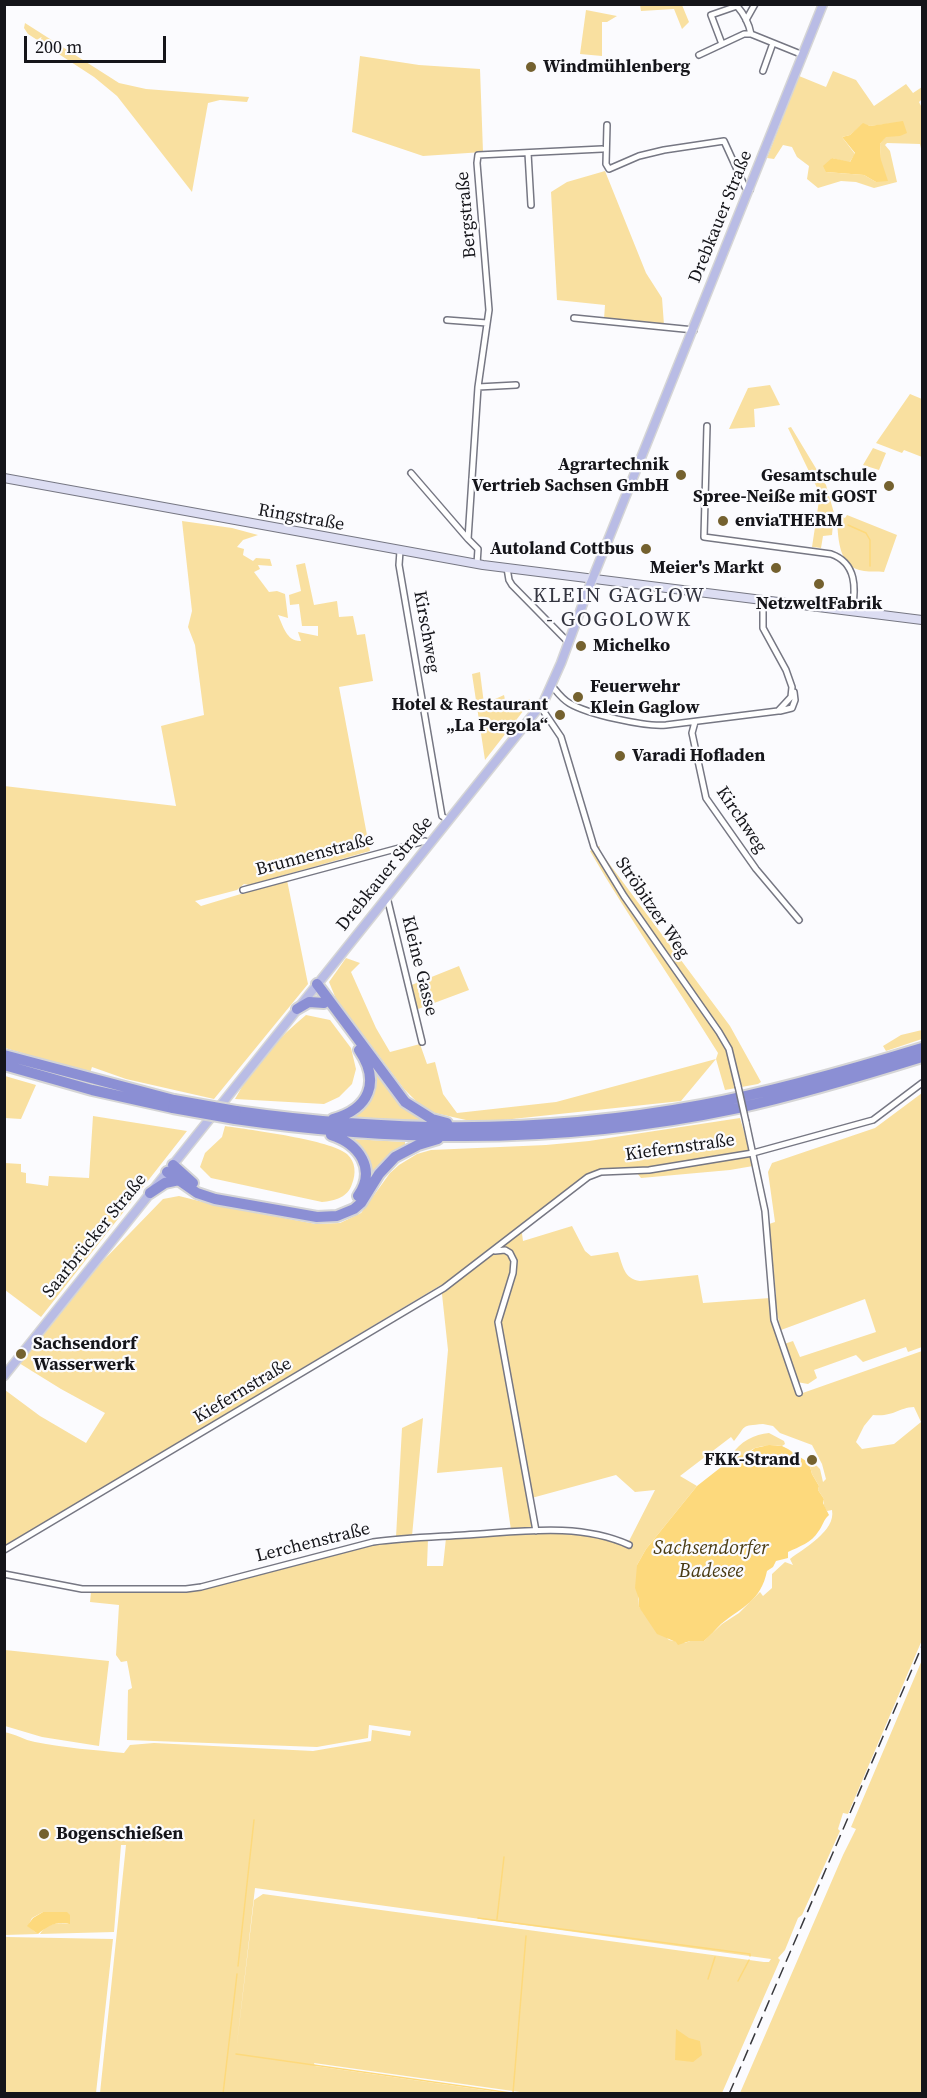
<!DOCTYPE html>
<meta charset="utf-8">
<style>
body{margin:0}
#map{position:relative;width:927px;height:2098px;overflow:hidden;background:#fbfbfe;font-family:"Source Serif 4",serif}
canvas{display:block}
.frame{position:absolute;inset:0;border:6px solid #15151a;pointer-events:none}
.scale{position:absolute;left:24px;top:36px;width:142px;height:27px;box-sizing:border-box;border:3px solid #15151a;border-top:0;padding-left:8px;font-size:18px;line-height:21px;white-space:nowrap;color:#15151a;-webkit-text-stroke:4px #fbfbfe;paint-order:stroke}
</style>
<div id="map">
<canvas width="927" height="2098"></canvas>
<div class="frame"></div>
<div class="scale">200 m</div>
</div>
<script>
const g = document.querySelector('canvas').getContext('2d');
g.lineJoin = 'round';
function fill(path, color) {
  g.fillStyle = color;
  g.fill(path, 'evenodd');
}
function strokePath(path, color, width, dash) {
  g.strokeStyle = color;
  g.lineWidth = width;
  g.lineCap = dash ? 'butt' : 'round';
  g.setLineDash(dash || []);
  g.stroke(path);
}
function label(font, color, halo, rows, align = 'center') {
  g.font = font + ' "Source Serif 4",serif';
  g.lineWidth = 4.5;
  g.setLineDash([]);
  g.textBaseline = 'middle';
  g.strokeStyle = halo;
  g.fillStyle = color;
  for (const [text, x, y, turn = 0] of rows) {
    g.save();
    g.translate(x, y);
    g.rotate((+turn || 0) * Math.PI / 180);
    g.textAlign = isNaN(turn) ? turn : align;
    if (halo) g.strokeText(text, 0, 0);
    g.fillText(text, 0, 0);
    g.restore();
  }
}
const green = new Path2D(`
 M 640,5 L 682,5 L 689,22 L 682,29 L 674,9 L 641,11 Z
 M 586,10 L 617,16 L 607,22 L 602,22 L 602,56 L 580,54 Z
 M 25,23 L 119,83 L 146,89 L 249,97 L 247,102 L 220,100 L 208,103 L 192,192 L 117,96 L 94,77 L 28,34 L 24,28 Z
 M 360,56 L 419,65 L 480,69 L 483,152 L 423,156 L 352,132 Z
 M 833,71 L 856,80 L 874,106 L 906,84 L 913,93 L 922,87 L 922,99 L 919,102 L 922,108 L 922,153 L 920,144 L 887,143 L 885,145 L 890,151 L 897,182 L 874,188 L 856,182 L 841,181 L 818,188 L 807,179 L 809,166 L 797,157 L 792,147 L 783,145 L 774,159 L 767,158 L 799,76 L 826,87 ZM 903,122 L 900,136 L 886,136 L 880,144 L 881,160 L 876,182 L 864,175 L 826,172 L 832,158 L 849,163 L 855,154 L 842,137 L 850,135 L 863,124 L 870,126 Z
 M 605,171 L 646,273 L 662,298 L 664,325 L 604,319 L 605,305 L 557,300 L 551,192 L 567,182 Z
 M 770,385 L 780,405 L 754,409 L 755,427 L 729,429 L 748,388 Z
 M 910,394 L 922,399 L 922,457 L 904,450 L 902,453 L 876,443 Z
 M 791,427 L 826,485 L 834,513 L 832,535 L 823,536 L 821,548 L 812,547 L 820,494 L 788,428 Z
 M 873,448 L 886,453 L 879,470 L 863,465 Z
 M 837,515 L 845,518 L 847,515 L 897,535 L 884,572 C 877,571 871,572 864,571 C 837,568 838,535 837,515 Z
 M 182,521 L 232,528 L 258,535 L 243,540 L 237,547 L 244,549 L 243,555 L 253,561 L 256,558 L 270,559 L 272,566 L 258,565 L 260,569 L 254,572 L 269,592 L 277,591 L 285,594 L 288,618 L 278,615 C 283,626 287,642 301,641 L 298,632 L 318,636 L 318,626 L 302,626 L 299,604 L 290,605 L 289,595 L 301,591 L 296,565 L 305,563 L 314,605 L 337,601 L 339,617 L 353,616 L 357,635 L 365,634 L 373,681 L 339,687 L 370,851 L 249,885 L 244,884 L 237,890 L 195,901 L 201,906 L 287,880 L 308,984 L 214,1099 L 126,1079 L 92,1067 L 90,1073 L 5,1048 L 4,786 L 176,806 L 161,726 L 204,715 L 195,645 L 188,627 L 192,611 Z
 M 480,672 L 484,704 L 504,695 L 507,709 L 529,699 L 531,701 L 485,760 L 472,674 Z
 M 600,846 L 599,850 L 730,1026 L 761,1082 L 758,1084 L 725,1090 L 716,1059 L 681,1101 L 503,1120 L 466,1120 L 435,1113 L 421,1106 L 404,1089 L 336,999 L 329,982 L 346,958 L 360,963 L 351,972 L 376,1028 L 390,1052 L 420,1044 L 427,1064 L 435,1062 L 443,1094 L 457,1113 L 556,1102 L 716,1059 L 718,1053 C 676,985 630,920 590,851 Z
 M 459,966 L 469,990 L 418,1009 L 409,986 Z
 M 306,1015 L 330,1020 L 351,1048 L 356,1069 L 352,1084 L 339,1097 L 324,1104 L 235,1099 C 252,1067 278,1038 306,1015 Z
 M 922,1030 L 922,1039 L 886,1051 L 883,1046 L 901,1035 Z
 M 375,1069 L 406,1108 L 425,1121 L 350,1117 C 369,1107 374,1090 375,1069 Z
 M 5,1076 L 36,1085 L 21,1119 L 5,1118 Z
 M 922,1093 L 922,1347 L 908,1352 L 906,1347 L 863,1362 L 856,1355 L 814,1370 L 817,1378 L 808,1384 L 797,1382 L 784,1344 L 793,1341 L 800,1357 L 876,1332 L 865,1299 L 781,1330 L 773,1297 L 776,1296 L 769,1224 L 775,1222 L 768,1172 L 772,1163 L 875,1128 Z
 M 93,1116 L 187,1131 L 41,1317 L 5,1290 L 5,1163 L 21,1164 L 21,1172 L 26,1173 L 26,1183 L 48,1186 L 49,1176 L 89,1178 Z
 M 740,1118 L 750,1152 L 648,1169 L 600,1170 L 521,1226 L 523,1241 L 572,1226 L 585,1251 L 591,1256 L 618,1252 C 623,1266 624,1279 640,1281 L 698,1275 L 703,1303 L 770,1298 L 773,1322 L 797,1395 L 922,1351 L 922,1640 L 848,1814 L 843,1813 L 838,1829 L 840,1831 L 802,1915 L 798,1918 L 785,1950 L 778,1958 L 780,1960 L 722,2093 L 527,2093 L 314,2063 L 315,2066 L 505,2093 L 100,2093 L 126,1845 L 121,1845 L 114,1932 L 40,1934 C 46,1923 59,1922 70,1924 L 43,1912 L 32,1918 L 28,1926 L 38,1934 L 5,1935 L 4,1732 C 16,1734 24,1740 35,1742 C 64,1748 95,1750 124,1753 L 130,1745 L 154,1743 L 313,1751 L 371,1741 L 372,1730 L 410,1736 L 411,1731 L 369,1725 L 368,1738 L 317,1747 L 127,1740 L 128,1690 L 132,1688 L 127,1661 L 121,1662 L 116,1655 L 119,1605 L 90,1602 L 91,1592 L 177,1592 L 372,1544 L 428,1539 L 427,1566 L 443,1566 L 446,1538 L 564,1532 L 629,1541 L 655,1490 L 635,1492 L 616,1475 L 528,1499 L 534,1529 L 511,1530 L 502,1467 L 437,1473 L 448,1350 L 441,1285 L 5,1546 L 5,1390 L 40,1416 L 86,1443 L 105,1413 L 61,1389 L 19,1363 L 97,1267 L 163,1199 L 179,1196 L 219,1206 L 316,1224 L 340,1223 L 361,1213 L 390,1173 L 399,1165 L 417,1154 L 431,1150 L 546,1145 L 589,1141 ZM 914,1407 L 921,1422 L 894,1444 L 862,1449 L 856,1442 L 864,1426 L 873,1415 C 894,1417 897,1408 914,1407 ZM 763,1424 L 773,1426 L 780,1433 L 812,1445 L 822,1464 L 826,1479 L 823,1482 L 820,1469 L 815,1464 L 809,1463 L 812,1474 L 819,1486 L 818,1490 L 824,1499 C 823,1504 824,1507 827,1511 L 832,1510 C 836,1531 804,1548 790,1559 L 793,1565 L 785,1562 L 772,1574 L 772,1588 L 763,1596 L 760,1592 L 739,1613 L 722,1624 L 704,1641 L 690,1641 L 685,1643 L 669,1640 L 639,1607 L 637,1565 L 646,1549 L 697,1486 L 680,1476 L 731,1437 L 734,1441 C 747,1425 740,1426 763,1424 ZM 255,1888 L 771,1959 L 769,1962 L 764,1962 L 263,1894 L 254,1900 L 236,2052 Z
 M 225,1126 C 251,1130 331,1140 347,1154 C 356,1162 356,1174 352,1184 C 348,1197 335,1201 322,1202 L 211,1178 L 200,1167 L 205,1153 L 222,1137 Z
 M 352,1139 L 405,1142 L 405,1147 L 370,1180 L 365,1154 Z
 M 750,1154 L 753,1166 L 730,1170 L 641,1178 L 637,1173 Z
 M 423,1418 L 412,1536 L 396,1537 L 402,1428 Z
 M 769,1433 L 784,1441 L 785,1444 L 782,1446 C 775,1445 762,1445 755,1448 C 746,1452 743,1460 732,1455 C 739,1442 755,1434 769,1433 Z
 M 5,1650 L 109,1661 L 99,1746 L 42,1737 L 5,1726 Z
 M 922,1660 L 922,2093 L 740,2093 L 843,1855 L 856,1829 L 851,1827 Z
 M 4,1936 L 7,1937 L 113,1939 L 96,2093 L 5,2093 Z`);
const water = new Path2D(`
 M 903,121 L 907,133 L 900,136 L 886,137 L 880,144 L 881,160 L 888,181 L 876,182 L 864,175 L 826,172 L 823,166 L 832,158 L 850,162 L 855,153 L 842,137 L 850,135 L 863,123 L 870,126 Z
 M 769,1445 L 782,1446 L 788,1449 L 809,1463 L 812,1474 L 819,1486 L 818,1490 L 824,1499 L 823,1503 L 829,1515 C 823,1520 823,1526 818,1532 C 812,1542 799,1547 788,1552 L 788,1558 L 776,1561 L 773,1567 L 767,1571 C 761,1601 742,1607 721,1624 C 715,1630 710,1636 704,1641 L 690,1641 L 678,1645 L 676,1642 L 657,1634 L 639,1607 L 639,1599 L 635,1588 L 637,1565 L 646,1549 L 697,1486 L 734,1457 L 747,1454 L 755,1448 Z
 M 43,1912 L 67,1912 L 70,1915 L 70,1924 C 56,1921 48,1926 38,1934 L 27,1926 L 33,1918 Z
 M 676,2029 L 689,2038 L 700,2041 L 702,2055 L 693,2062 L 675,2060 Z`);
const stream = new Path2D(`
 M 848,525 L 866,533 L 870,540 L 870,566
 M 478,1918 L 750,1954 L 750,1956
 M 497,1919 L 504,1857
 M 238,1966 L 254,1820
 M 708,1979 L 715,1957
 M 738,1981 L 749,1960
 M 236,2054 L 518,2094
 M 513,2093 L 526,1936
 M 223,2094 L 237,1974`);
const street = new Path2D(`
 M 746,20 L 755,4
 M 722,44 L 711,15 L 737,6 C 744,14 749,24 751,34
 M 699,55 L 744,34 L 751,34 L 803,55
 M 763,71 L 773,43
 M 607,125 L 606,164 L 609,169 L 639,156 L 664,150 L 724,141 L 745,187 L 750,190
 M 528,153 L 531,205
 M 574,318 L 694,330
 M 447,320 L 487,323
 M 478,387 L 516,385
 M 707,426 L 704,537 L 831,554 C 857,563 856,589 852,611
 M 411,473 L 468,539
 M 400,551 L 399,565 L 442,816 L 449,821
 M 477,564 L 478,549 L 468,539 L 478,387 L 489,310 L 477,163 L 478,155 L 602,149
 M 507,568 L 509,580 L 512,585 L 569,643
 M 552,686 C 557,692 562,699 569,703 C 587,714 645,727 666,725 L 778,711 L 791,697 L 792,687 L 786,670 L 763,628 L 763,601
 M 540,706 L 561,737 L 594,847 L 624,896 L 719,1032 L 729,1049 L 738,1086
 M 780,711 L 792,708 L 795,700 L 794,692
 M 695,722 L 692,733 L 706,798 L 756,869 L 799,920
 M 243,890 L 425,841 L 430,844
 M 387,897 L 422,1042
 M 746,1122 L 765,1211 L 774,1320 L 799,1393
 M 495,1251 L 505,1250 L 510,1253 L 514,1261 L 513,1273 L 498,1322 L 536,1531
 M 4,1550 L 444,1288 L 588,1177 L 601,1172 L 649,1170 L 753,1153 L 873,1120 L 922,1083
 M 4,1574 L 82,1589 L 186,1589 L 201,1587 L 373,1542 C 403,1538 434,1537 465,1535 C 519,1532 578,1522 629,1545`);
const secondary = new Path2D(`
 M 4,478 L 483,565 L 922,620`);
const primary = new Path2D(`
 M 4,1376 L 544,701 L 561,663 L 588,590 L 823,4`);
const highway = new Path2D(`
 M 317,984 L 405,1102 L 432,1119 L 447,1123
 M 297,1009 L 309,1002 L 324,1003
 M 4,1055 L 174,1100
 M 4,1065 L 92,1090 L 173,1108
 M 236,1111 C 391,1133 548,1134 702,1105 C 777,1091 850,1070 922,1048
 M 235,1119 C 401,1143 573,1143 738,1108 C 801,1094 861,1076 922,1057
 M 333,1119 C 369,1109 381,1082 359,1050
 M 331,1135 C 359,1144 377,1169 358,1196
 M 173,1165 L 193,1183
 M 167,1172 L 197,1193 L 215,1199 L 317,1217 L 337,1216 L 354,1209 L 361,1203 L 379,1174 L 395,1157 L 418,1145 L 438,1139
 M 150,1193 L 165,1183 L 179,1180`);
const rail = new Path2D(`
 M 729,2094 L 922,1646`);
const streetBridge = new Path2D(`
 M 738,1086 L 746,1122`);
const highwayBridge = new Path2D(`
 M 174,1100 L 236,1111
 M 173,1108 L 235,1119`);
const markers = [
 [531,67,6,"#74612f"],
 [681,475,6,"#74612f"],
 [889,486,6,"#74612f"],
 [723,521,6,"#74612f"],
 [646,549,6,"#74612f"],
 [776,568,6,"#74612f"],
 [819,584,6,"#74612f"],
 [581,646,6,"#74612f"],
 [578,697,6,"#74612f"],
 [560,715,6,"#74612f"],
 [620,756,6,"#74612f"],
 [21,1354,6,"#74612f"],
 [812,1460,6,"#74612f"],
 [44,1834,6,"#74612f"]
];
const poiNames = [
 ["Windmühlenberg",543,67],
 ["Agrartechnik",669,465,"right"],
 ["Vertrieb Sachsen GmbH",669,486,"right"],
 ["Gesamtschule",877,476,"right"],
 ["Spree-Neiße mit GOST",877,497,"right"],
 ["enviaTHERM",735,521],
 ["Autoland Cottbus",634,549,"right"],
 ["Meier's Markt",764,568,"right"],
 ["NetzweltFabrik",819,604,"center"],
 ["Michelko",593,646],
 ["Feuerwehr",590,687],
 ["Klein Gaglow",590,708],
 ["Hotel & Restaurant",548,705,"right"],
 ["„La Pergola“",548,726,"right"],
 ["Varadi Hofladen",632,756],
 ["Sachsendorf",33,1344],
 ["Wasserwerk",33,1365],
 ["FKK-Strand",800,1460,"right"],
 ["Bogenschießen",56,1834]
];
const streetNames = [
 ["Bergstraße",467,215,-95],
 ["Drebkauer Straße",721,217,-68],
 ["Ringstraße",301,518,10],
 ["Kirschweg",426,632,80],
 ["Kirchweg",741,820,56],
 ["Brunnenstraße",315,855,-15],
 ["Drebkauer Straße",385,874,-51],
 ["Ströbitzer Weg",652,908,56],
 ["Kleine Gasse",419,966,76],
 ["Kiefernstraße",680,1148,-8],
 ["Saarbrücker Straße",95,1236,-51],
 ["Kiefernstraße",243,1391,-31],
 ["Lerchenstraße",313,1543,-14]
];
const waterNames = [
 ["Sachsendorfer",711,1549],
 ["Badesee",711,1572]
];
const quarterNames = [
 ["KLEIN GAGLOW",619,597],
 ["- GOGOLOWK",619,621]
];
fill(green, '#f9e0a0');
fill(water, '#fdd97c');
strokePath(stream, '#fdd97c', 1.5);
strokePath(street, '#767783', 8);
strokePath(secondary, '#767783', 10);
strokePath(primary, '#d5d5d6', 11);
strokePath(highway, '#d5d5d6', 14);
strokePath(street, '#fff', 5);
strokePath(secondary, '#dcddf2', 8);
strokePath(primary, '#b9bce5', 8);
strokePath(highway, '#8b8fd4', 10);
strokePath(rail, '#39393d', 1.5, [12, 6]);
strokePath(streetBridge, '#767783', 8, []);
strokePath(highwayBridge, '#d5d5d6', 14, []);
strokePath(streetBridge, '#fff', 5);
strokePath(highwayBridge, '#8b8fd4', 10);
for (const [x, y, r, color] of markers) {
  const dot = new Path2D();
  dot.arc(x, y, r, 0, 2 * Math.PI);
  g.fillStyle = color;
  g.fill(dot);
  strokePath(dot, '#fbfbfe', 2);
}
label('bold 18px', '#15151a', '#fbfbfe', poiNames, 'left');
label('18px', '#15151a', '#fbfbfe', streetNames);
label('italic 20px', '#4a3b13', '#fbfbfe', waterNames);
g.letterSpacing = '1.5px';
label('21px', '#343540', '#fbfbfe', quarterNames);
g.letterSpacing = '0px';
</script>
